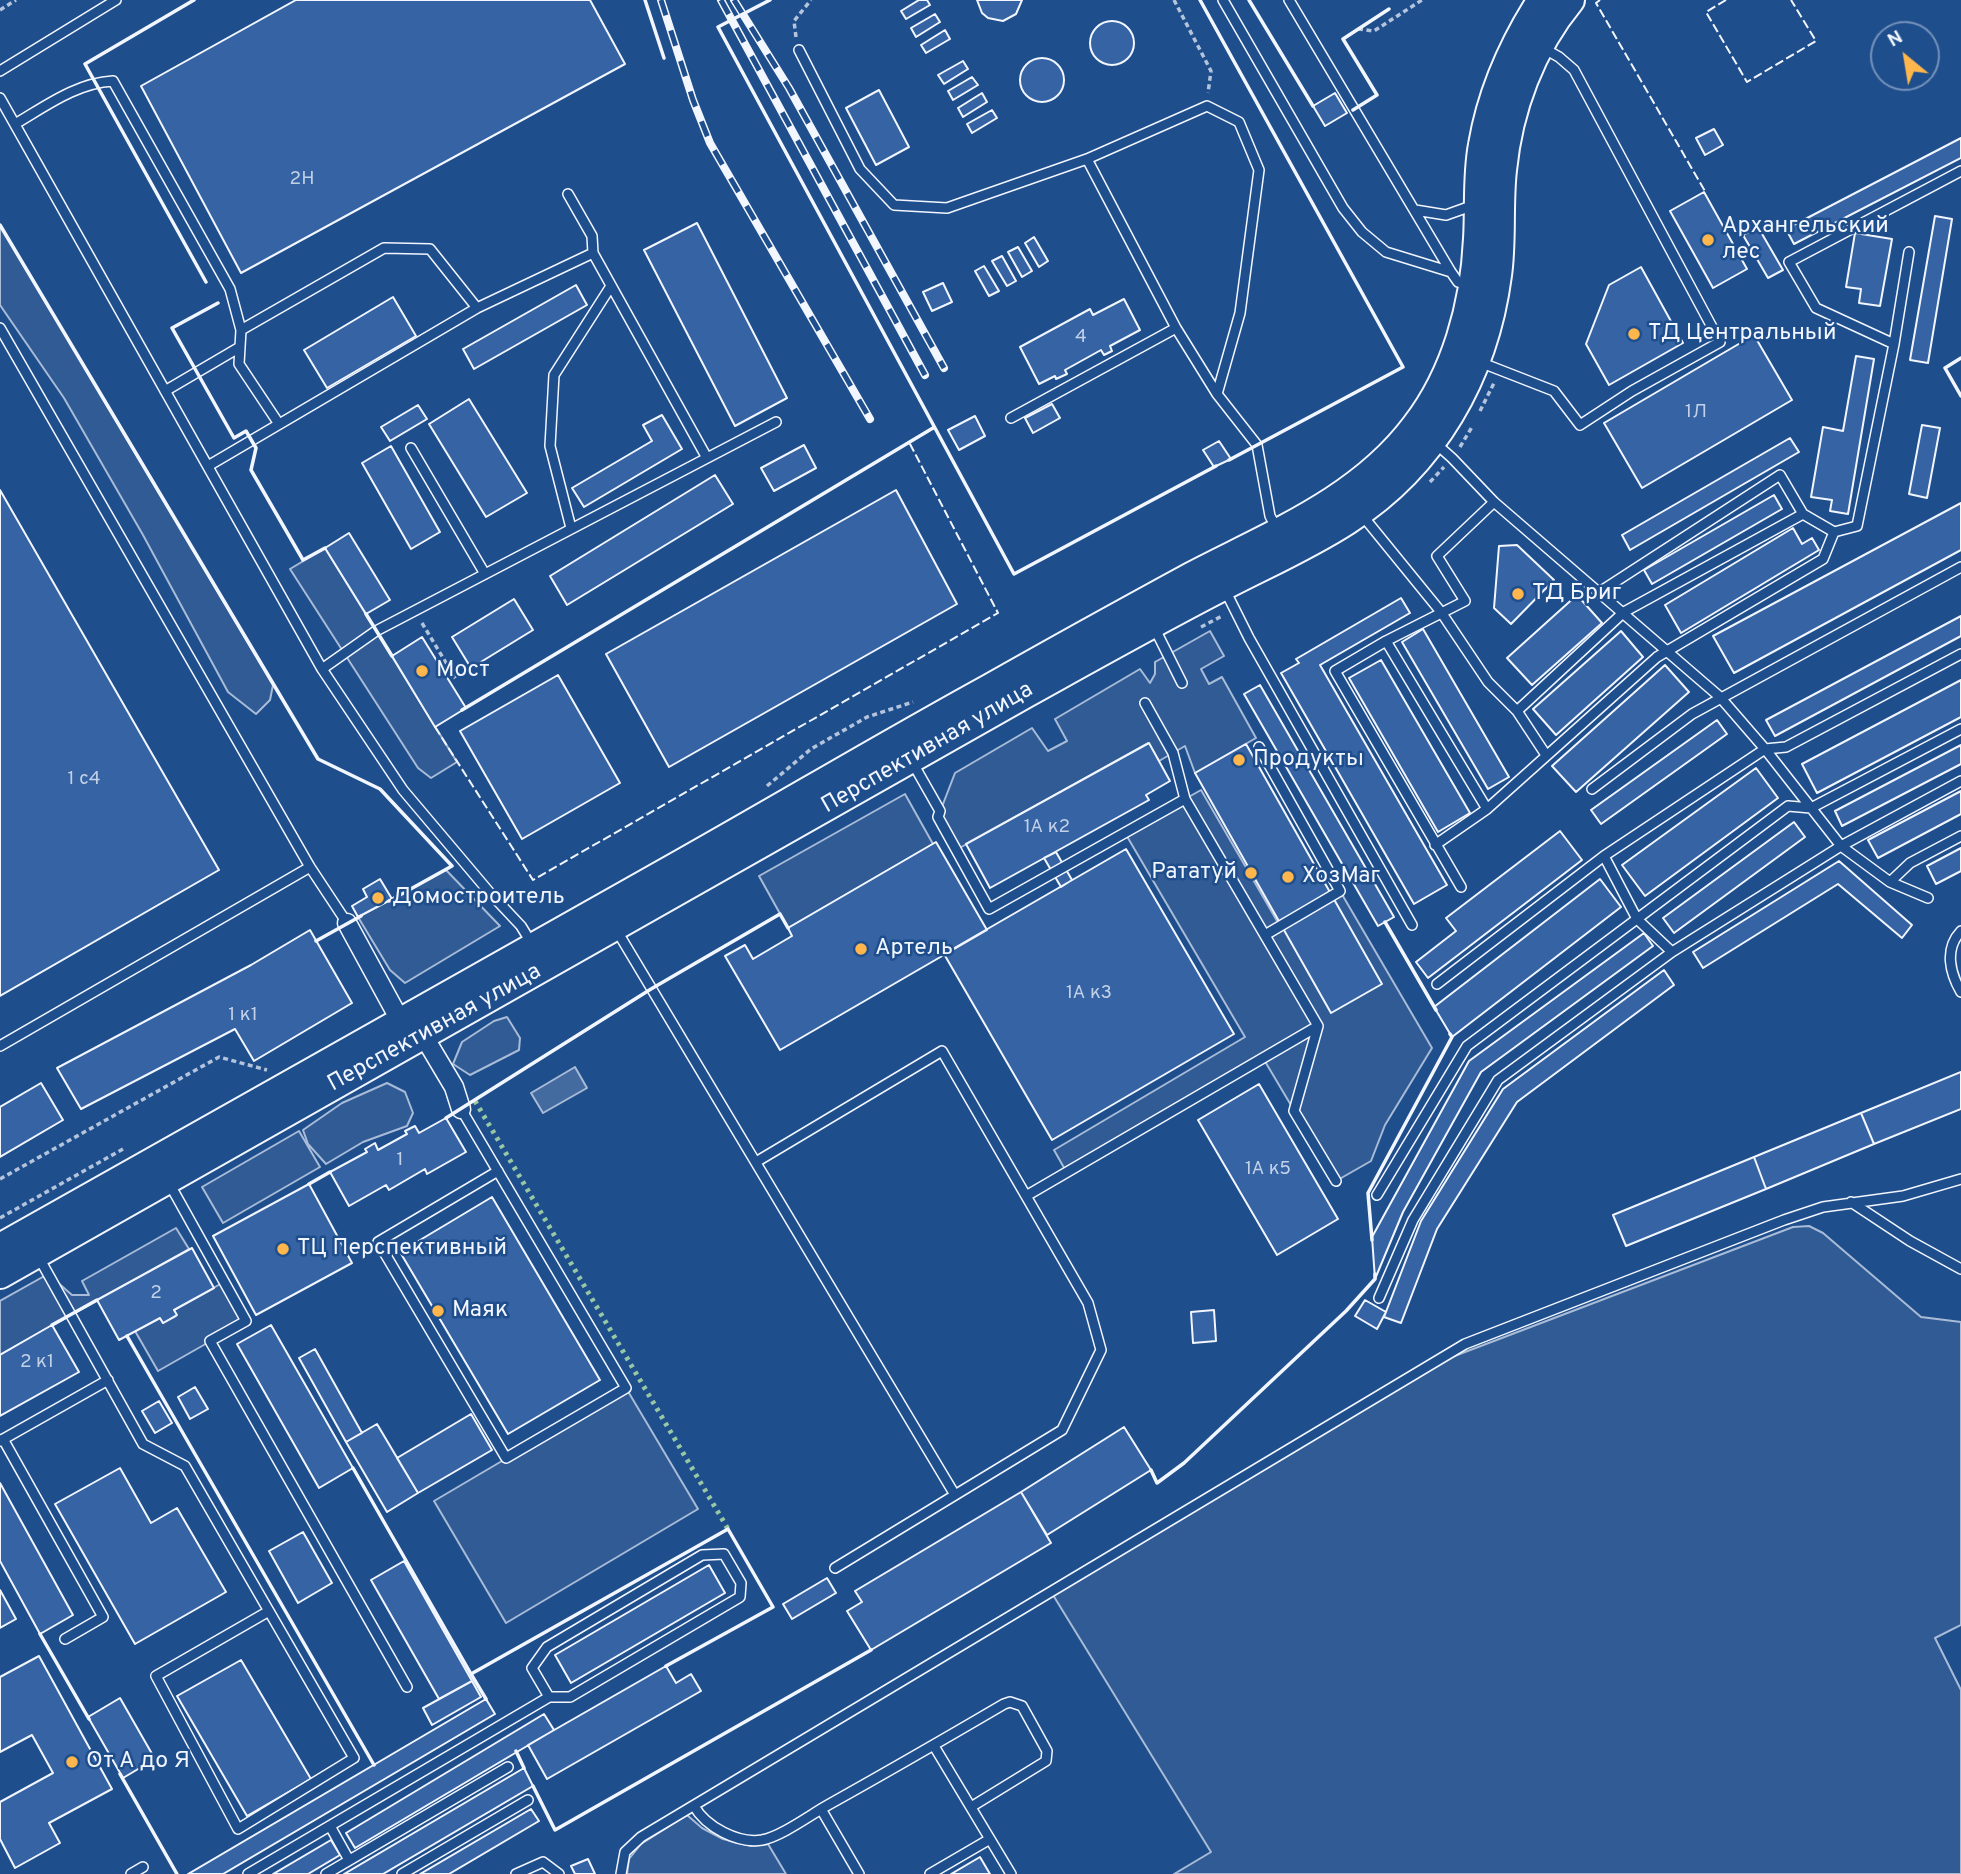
<!DOCTYPE html>
<meta charset="utf-8">
<style>
body{margin:0}
#map{position:relative;width:1961px;height:1874px;overflow:hidden;background:#1f4e8c;font-family:Overpass,sans-serif}
canvas{display:block}
.north{position:absolute;left:1870px;top:21px;width:70px;height:70px;box-sizing:border-box;background:#1f4e8c;border:2px solid #7391ba;border-radius:50%;rotate:330deg;font-size:19px;font-weight:700;line-height:28px;text-align:center;color:#f2f6ff}
.north::after{content:'';display:block;margin:auto;width:24px;height:32px;background:#ffb74d;clip-path:polygon(50% 0,100% 100%,50% 72%,0 100%)}
</style>
<div id="map">
<canvas width="1961" height="1874"></canvas>
<div class="north">N</div>
</div>
<script>
const g = document.querySelector('canvas').getContext('2d');
g.lineJoin = 'round';
function fill(path, color) {
  g.fillStyle = color;
  g.fill(path, 'evenodd');
}
function strokePath(path, color, width, dash) {
  g.strokeStyle = color;
  g.lineWidth = width;
  g.lineCap = dash ? 'butt' : 'round';
  g.setLineDash(dash || []);
  g.stroke(path);
}
function label(font, color, halo, rows, align = 'center') {
  g.font = font + ' Overpass,sans-serif';
  g.lineWidth = 5;
  g.setLineDash([]);
  g.textBaseline = 'middle';
  g.strokeStyle = halo;
  g.fillStyle = color;
  for (const [text, x, y, turn = 0] of rows) {
    g.save();
    g.translate(x, y);
    g.rotate((+turn || 0) * Math.PI / 180);
    g.textAlign = isNaN(turn) ? turn : align;
    if (halo) g.strokeText(text, 0, 0);
    g.fillText(text, 0, 0);
    g.restore();
  }
}
const built = new Path2D(`
 M 0,225 L 273,685 L 270,700 L 256,714 L 228,692 L 143,535 L 64,398 L 0,305 Z
 M 325,548 L 457,762 L 431,778 L 418,768 L 290,569 Z
 M 1210,631 L 1224,656 L 1201,669 L 1209,684 L 1222,677 L 1256,738 L 1195,773 L 1185,746 L 1159,761 L 1148,743 L 956,850 L 938,817 L 955,773 L 1032,728 L 1048,751 L 1067,741 L 1055,719 L 1140,669 L 1150,683 L 1155,674 L 1155,662 Z
 M 1201,790 L 1280,926 L 1340,891 L 1432,1048 L 1385,1125 L 1371,1161 L 1336,1181 L 1263,1058 L 1067,1173 L 1054,1150 L 1245,1037 L 1125,833 Z
 M 905,794 L 933,844 L 788,928 L 759,876 Z
 M 446,870 L 500,926 L 405,983 L 390,970 L 358,917 Z
 M 507,1017 L 520,1038 L 519,1050 L 470,1075 L 453,1064 L 462,1042 L 494,1021 Z
 M 387,1083 L 405,1092 L 413,1113 L 407,1126 L 363,1142 L 326,1164 L 308,1144 L 303,1130 L 342,1103 Z
 M 299,1131 L 320,1167 L 223,1223 L 202,1187 Z
 M 1809,1226 L 1823,1233 L 1921,1317 L 1961,1322 L 1961,1625 L 1935,1638 L 1961,1690 L 1961,1874 L 1174,1874 L 1211,1852 L 1053,1595 L 1452,1357 L 1793,1227 Z
 M 176,1228 L 189,1249 L 0,1355 L 0,1301 L 48,1274 L 72,1295 L 89,1295 L 82,1281 Z
 M 224,1282 L 246,1321 L 158,1371 L 135,1331 L 160,1318 L 163,1323 L 176,1316 L 174,1310 Z
 M 626,1388 L 698,1509 L 506,1623 L 434,1501 Z
 M 687,1815 L 702,1828 L 723,1839 L 751,1846 L 768,1844 L 786,1874 L 627,1874 L 629,1859 L 641,1844 Z`);
const water = new Path2D(`
 M 575,1067 L 587,1088 L 543,1113 L 531,1093 Z`);
const building = new Path2D(`
 M 296,0 L 590,0 L 625,64 L 241,273 L 141,86 Z
 M 919,0 L 927,0 L 930,5 L 906,19 L 901,11 Z
 M 977,0 L 1022,0 L 1016,14 L 1003,21 L 988,18 L 982,13 Z
 M 935,14 L 940,22 L 916,37 L 911,28 Z
 M1090 43a22 22 0 1 1 44 0a22 22 0 1 1-44 0Z
 M 945,30 L 950,39 L 926,53 L 921,45 Z
 M1020 80a22 22 0 1 1 44 0a22 22 0 1 1-44 0Z
 M 963,61 L 968,69 L 944,84 L 938,75 Z
 M 972,77 L 978,85 L 953,100 L 948,91 Z
 M 879,90 L 909,147 L 876,165 L 846,108 Z
 M 982,93 L 987,102 L 963,117 L 958,108 Z
 M 1335,93 L 1347,113 L 1325,126 L 1313,106 Z
 M 992,110 L 997,118 L 972,133 L 967,124 Z
 M 1714,129 L 1723,145 L 1705,155 L 1696,138 Z
 M 1961,138 L 1961,158 L 1794,244 L 1786,229 Z
 M 1704,192 L 1747,269 L 1713,288 L 1670,211 Z
 M 1935,216 L 1952,219 L 1928,363 L 1910,360 Z
 M 697,223 L 787,398 L 735,426 L 644,250 Z
 M 1758,227 L 1783,270 L 1768,278 L 1743,235 Z
 M 1855,233 L 1892,239 L 1880,306 L 1859,303 L 1861,289 L 1846,287 Z
 M 1034,237 L 1048,261 L 1039,267 L 1025,243 Z
 M 1018,247 L 1032,271 L 1022,277 L 1008,252 Z
 M 1002,256 L 1016,281 L 1007,286 L 992,261 Z
 M 984,266 L 999,291 L 989,296 L 975,271 Z
 M 1641,267 L 1683,343 L 1609,385 L 1586,344 L 1609,285 Z
 M 943,283 L 952,302 L 932,311 L 923,292 Z
 M 576,285 L 587,305 L 474,369 L 463,349 Z
 M 393,297 L 416,336 L 327,388 L 304,350 Z
 M 1124,299 L 1140,330 L 1110,346 L 1112,351 L 1104,355 L 1101,350 L 1065,370 L 1067,374 L 1056,379 L 1055,376 L 1039,384 L 1020,347 L 1090,309 L 1093,315 Z
 M 1754,335 L 1792,400 L 1642,488 L 1604,423 Z
 M 1856,356 L 1874,359 L 1848,514 L 1830,511 L 1832,500 L 1811,497 L 1823,427 L 1843,431 Z
 M 469,399 L 527,493 L 486,517 L 429,424 Z
 M 1052,404 L 1060,418 L 1033,433 L 1025,418 Z
 M 418,405 L 427,419 L 390,441 L 381,427 Z
 M 662,415 L 682,449 L 584,507 L 572,488 L 652,441 L 643,425 Z
 M 975,416 L 985,436 L 959,450 L 948,430 Z
 M 1922,425 L 1940,428 L 1927,498 L 1909,494 Z
 M 1790,438 L 1799,452 L 1630,550 L 1622,535 Z
 M 1219,441 L 1231,459 L 1214,467 L 1203,450 Z
 M 804,445 L 816,468 L 774,491 L 761,468 Z
 M 391,446 L 440,532 L 411,549 L 362,463 Z
 M 715,475 L 733,504 L 567,605 L 550,576 Z
 M 0,490 L 219,870 L 0,996 Z
 M 896,490 L 957,604 L 669,767 L 606,654 Z
 M 1774,495 L 1782,509 L 1652,584 L 1644,570 Z
 M 1961,503 L 1961,550 L 1734,673 L 1713,636 Z
 M 1793,528 L 1802,544 L 1812,538 L 1819,550 L 1681,633 L 1665,605 Z
 M 349,533 L 390,600 L 366,614 L 325,548 Z
 M 1517,545 L 1554,580 L 1511,624 L 1494,608 L 1499,546 Z
 M 1577,595 L 1602,623 L 1532,685 L 1507,658 Z
 M 1401,598 L 1410,613 L 1320,665 L 1447,885 L 1414,904 L 1281,673 L 1299,663 L 1296,659 Z
 M 514,599 L 533,630 L 471,668 L 452,637 Z
 M 1961,616 L 1961,636 L 1775,736 L 1766,720 Z
 M 1423,629 L 1509,777 L 1488,789 L 1402,642 Z
 M 1621,631 L 1643,657 L 1556,735 L 1533,709 Z
 M 422,637 L 466,708 L 435,727 L 392,656 Z
 M 1381,660 L 1470,813 L 1438,832 L 1349,678 Z
 M 1665,665 L 1689,692 L 1576,792 L 1552,766 Z
 M 558,675 L 620,783 L 522,839 L 460,731 Z
 M 1961,680 L 1961,717 L 1817,793 L 1802,764 Z
 M 1260,685 L 1394,917 L 1378,926 L 1244,694 Z
 M 1717,720 L 1727,734 L 1601,824 L 1591,810 Z
 M 1149,743 L 1170,781 L 1146,795 L 1149,800 L 990,888 L 966,844 Z
 M 1246,744 L 1382,984 L 1331,1013 L 1195,773 Z
 M 1961,745 L 1961,764 L 1842,826 L 1835,811 Z
 M 1756,768 L 1778,798 L 1645,896 L 1622,865 Z
 M 1961,791 L 1961,814 L 1878,858 L 1868,840 Z
 M 1794,822 L 1805,837 L 1674,933 L 1663,918 Z
 M 1560,831 L 1582,860 L 1428,978 L 1416,962 L 1456,931 L 1446,918 Z
 M 936,842 L 987,930 L 780,1050 L 725,956 L 745,945 L 753,959 L 792,936 L 788,928 Z
 M 1961,848 L 1961,871 L 1936,884 L 1927,866 Z
 M 1126,849 L 1234,1034 L 1052,1140 L 944,954 Z
 M 1056,852 L 1072,880 L 1061,887 L 1044,858 Z
 M 1839,861 L 1912,925 L 1902,938 L 1838,884 L 1703,968 L 1693,952 Z
 M 380,879 L 392,899 L 358,917 L 352,906 L 367,897 L 363,889 Z
 M 1600,879 L 1621,907 L 1452,1037 L 1434,1007 Z
 M 310,930 L 352,1003 L 254,1061 L 235,1029 L 81,1109 L 57,1068 L 251,965 Z
 M 1644,933 L 1653,946 L 1481,1072 L 1403,1212 L 1375,1279 L 1372,1237 L 1469,1061 Z
 M 1664,970 L 1674,985 L 1517,1102 L 1437,1229 L 1401,1323 L 1384,1317 L 1421,1221 L 1503,1089 Z
 M 1961,1072 L 1961,1109 L 1874,1144 L 1861,1113 Z
 M 41,1083 L 63,1120 L 0,1157 L 0,1107 Z
 M 1259,1084 L 1338,1219 L 1277,1255 L 1198,1120 Z
 M 1861,1113 L 1874,1144 L 1766,1189 L 1754,1157 Z
 M 446,1118 L 466,1152 L 427,1174 L 425,1169 L 389,1190 L 386,1185 L 349,1206 L 330,1172 L 367,1152 L 365,1149 L 375,1143 L 378,1150 L 407,1134 L 405,1131 L 415,1126 L 419,1133 Z
 M 1754,1157 L 1766,1189 L 1626,1246 L 1613,1215 Z
 M 309,1184 L 352,1263 L 256,1315 L 213,1236 Z
 M 492,1197 L 600,1380 L 508,1434 L 400,1252 Z
 M 192,1248 L 214,1288 L 174,1310 L 177,1315 L 163,1323 L 160,1318 L 119,1340 L 97,1300 Z
 M 1365,1300 L 1386,1312 L 1377,1329 L 1355,1316 Z
 M 1214,1310 L 1216,1341 L 1193,1343 L 1191,1312 Z
 M 52,1325 L 79,1372 L 0,1416 L 0,1355 Z
 M 271,1325 L 353,1468 L 319,1488 L 237,1344 Z
 M 315,1349 L 362,1433 L 346,1442 L 299,1358 Z
 M 195,1387 L 208,1409 L 190,1419 L 178,1397 Z
 M 159,1401 L 172,1423 L 155,1433 L 142,1411 Z
 M 471,1414 L 492,1450 L 418,1493 L 397,1458 Z
 M 377,1424 L 418,1493 L 387,1512 L 346,1442 Z
 M 1124,1427 L 1151,1470 L 1047,1535 L 1021,1492 Z
 M 120,1468 L 151,1523 L 177,1508 L 226,1592 L 135,1644 L 55,1504 Z
 M 0,1483 L 73,1615 L 40,1634 L 0,1561 Z
 M 1021,1492 L 1051,1543 L 871,1650 L 847,1611 L 862,1602 L 855,1591 Z
 M 303,1532 L 332,1583 L 298,1603 L 269,1551 Z
 M 404,1561 L 472,1681 L 439,1699 L 371,1580 Z
 M 709,1565 L 725,1593 L 571,1683 L 555,1655 Z
 M 827,1578 L 836,1593 L 792,1619 L 783,1604 Z
 M 0,1590 L 16,1619 L 0,1628 Z
 M 39,1656 L 112,1789 L 49,1823 L 60,1843 L 15,1868 L 0,1839 L 0,1802 L 53,1773 L 32,1735 L 0,1752 L 0,1677 Z
 M 241,1660 L 311,1779 L 247,1816 L 177,1696 Z
 M 666,1666 L 676,1683 L 691,1674 L 701,1691 L 547,1779 L 528,1745 Z
 M 472,1681 L 481,1697 L 432,1725 L 423,1708 Z
 M 120,1698 L 155,1759 L 123,1778 L 88,1717 Z
 M 486,1699 L 495,1714 L 223,1874 L 188,1874 Z
 M 544,1714 L 554,1730 L 355,1848 L 346,1833 Z
 M 524,1768 L 533,1786 L 383,1874 L 344,1874 Z
 M 531,1809 L 539,1821 L 449,1874 L 420,1874 Z
 M 331,1840 L 340,1855 L 308,1874 L 273,1874 Z
 M 980,1857 L 990,1874 L 951,1874 Z
 M 588,1859 L 595,1874 L 575,1874 L 571,1866 Z`);
const path = new Path2D(`
 M 1174,0 L 1211,71 L 1208,93
 M 0,10 L 16,0
 M 1358,29 L 1374,31 L 1422,0
 M 796,37 L 794,21 L 811,0
 M 1480,411 L 1494,383
 M 1460,447 L 1472,427
 M 1430,482 L 1444,467
 M 422,623 L 457,681
 M 1201,627 L 1222,616
 M 767,786 L 811,749 L 867,717 L 913,702
 M 0,1179 L 219,1057 L 267,1070
 M 0,1218 L 123,1149`);
const service = new Path2D(`
 M 1223,0 L 1343,208 L 1362,232 L 1386,252 L 1451,272
 M 1289,0 L 1451,272 L 1458,282 L 1470,284
 M 799,50 L 860,169 L 894,205 L 947,208 L 1087,159 L 1207,106 L 1239,122 L 1259,170 L 1240,313 L 1217,394
 M 0,71 L 116,0
 M 0,98 L 322,669 L 403,790 L 490,893 L 521,926 L 532,944
 M 15,124 C 46,106 76,83 113,81 L 230,289 L 241,330
 M 1087,159 L 1176,328 L 1217,394 L 1257,445 L 1270,516 L 1277,529
 M 568,194 L 592,236 L 593,253 L 707,458
 M 1415,210 L 1446,215 L 1474,205
 M 0,328 L 310,867 L 347,923
 M 1894,344 L 1816,308 L 1789,262 L 1961,171
 M 1477,361 L 1554,391 L 1580,425 L 1632,391 L 1720,342 L 1574,70 L 1559,57 L 1543,48
 M 165,391 L 240,347
 M 1011,418 L 1176,328
 M 279,424 L 239,364 L 241,330 L 384,248 L 430,249 L 477,308
 M 1434,442 L 1452,458 L 1494,502 L 1720,697 L 1765,749 L 1841,846 L 1890,882 L 1928,898
 M 411,448 L 485,574
 M 208,466 L 477,308 L 593,253
 M 1362,515 L 1441,612 L 1488,682 L 1517,711 L 1546,755
 M 571,528 L 550,446 L 554,375 L 611,286
 M 1225,590 L 1249,638 L 1412,925
 M 1598,593 L 1780,475 L 1803,514 L 1834,532 L 1857,526 L 1894,344 L 1909,252
 M 1154,627 L 1182,683
 M 1386,641 L 1487,809
 M 322,669 L 376,631 L 776,422
 M 1145,703 L 1173,753 L 1185,799 L 1318,1026 L 1294,1111 L 1336,1181
 M 1517,711 L 1624,612 L 1803,514
 M 1259,747 L 1340,891 L 1265,935
 M 911,760 L 940,811 L 938,817 L 989,909 L 1185,799
 M 1592,789 L 1692,714 L 1961,567
 M 1435,845 L 1487,809 L 1657,657 L 1823,559 L 1834,532
 M 1604,856 L 1637,919 L 1672,952
 M 1890,882 L 1910,863 L 1961,836
 M 1461,887 L 1335,671 L 1386,641 L 1465,601 L 1437,556 L 1494,502
 M 617,931 L 955,1495
 M 1961,931 C 1944,949 1950,973 1961,992
 M 1437,984 L 1604,856 L 1765,749 L 1786,747 L 1961,654
 M 0,1046 L 310,867
 M 461,1109 L 626,1388 L 506,1458 L 378,1242 L 498,1171
 M 756,1162 L 942,1051 L 1088,1303 L 1101,1350 L 1062,1430 L 835,1568
 M 169,1183 L 246,1321 L 210,1341 L 407,1687
 M 1377,1195 L 1467,1046 L 1788,806 L 1811,808 L 1961,729
 M 1026,1196 L 1318,1026
 M 1851,1202 L 1910,1241 L 1961,1269
 M 38,1256 L 143,1444 L 185,1466 L 354,1758 L 238,1829 L 156,1676 L 269,1611
 M 1379,1298 L 1413,1220 L 1498,1080 L 1672,952 L 1841,846 L 1961,781
 M 3,1439 L 103,1617 L 65,1639
 M 0,1441 L 108,1380
 M 934,1746 L 1011,1874
 M 694,1806 C 706,1827 738,1844 762,1840 C 782,1836 810,1815 828,1805 C 887,1772 946,1738 1004,1704 L 1010,1702 L 1022,1706 L 1047,1751 L 1046,1761 L 971,1807
 M 821,1809 L 859,1874
 M 330,1826 L 349,1860
 M 131,1874 L 143,1867
 M 248,1874 L 549,1697 L 570,1697 L 740,1597 L 741,1583 L 724,1554 L 702,1555 L 547,1647 L 532,1668 L 549,1697
 M 326,1874 L 508,1767
 M 402,1874 L 528,1800
 M 516,1874 L 543,1862 L 559,1874
 M 621,1874 L 625,1852 L 641,1837 L 1465,1344 L 1784,1220 L 1823,1207 L 1903,1196 L 1961,1179
 M 930,1874 L 990,1839`);
const minor = new Path2D(`
 M 347,923 L 401,1022 L 423,1035 L 454,1087 L 461,1109`);
const primary = new Path2D(`
 M 0,1248 C 229,1119 458,991 687,861 C 788,804 887,745 989,689 C 1056,651 1123,614 1191,577 C 1271,535 1360,501 1416,426 C 1456,374 1475,305 1478,239 C 1480,208 1477,176 1483,145 C 1492,92 1513,45 1542,0
 M 0,1274 L 1026,693 C 1091,657 1155,621 1221,587 C 1263,565 1307,546 1347,520 C 1433,465 1484,375 1497,275 C 1502,240 1498,205 1502,170 C 1508,109 1531,47 1570,0`);
const rail = new Path2D(`
 M 661,0 L 693,100 L 710,143 L 870,419
 M 721,0 L 925,375
 M 734,0 L 789,88 L 944,368`);
const hedge = new Path2D(`
 M 475,1101 L 728,1529`);
const fence = new Path2D(`
 M 1600,0 L 1596,3 L 1706,193
 M 1726,0 L 1706,12 L 1747,82 L 1816,41 L 1791,0
 M 435,727 L 533,880 L 998,613 L 909,442`);
const wall = new Path2D(`
 M 194,0 L 85,64 L 206,282
 M 645,0 L 664,58
 M 770,0 L 718,27 L 1014,574 L 1216,466
 M 1200,0 L 1403,367 L 1229,460
 M 1249,0 L 1313,106
 M 1353,110 L 1377,95 L 1343,39 L 1389,9
 M 0,225 L 318,759 L 380,789 L 452,866 L 389,901
 M 218,303 L 172,328 L 234,438 L 246,431 L 256,448 L 251,470 L 303,560 L 325,548
 M 1961,358 L 1945,368 L 1961,396
 M 366,614 L 392,656
 M 462,710 L 933,428
 M 1385,922 L 1436,1010
 M 316,941 L 361,916
 M 446,1118 L 651,989 L 780,914 L 788,928
 M 309,1184 L 330,1172
 M 1372,1240 L 1368,1193 L 1452,1037 L 1450,1034
 M 52,1325 L 97,1300
 M 127,1336 L 374,1765
 M 353,1468 L 471,1674
 M 1151,1470 L 1157,1483 L 1184,1463 L 1346,1311 L 1375,1279 L 1375,1274
 M 40,1634 L 89,1719
 M 486,1699 L 471,1674 L 728,1529 L 773,1607 L 666,1666
 M 516,1751 L 524,1768
 M 120,1774 L 177,1874
 M 533,1786 L 555,1830 L 871,1650`);
const markers = [
 [1708,240,7,"#ffb74d"],
 [1634,334,7,"#ffb74d"],
 [1518,594,7,"#ffb74d"],
 [422,671,7,"#ffb74d"],
 [1239,760,7,"#ffb74d"],
 [1251,873,7,"#ffb74d"],
 [1288,877,7,"#ffb74d"],
 [378,898,7,"#ffb74d"],
 [861,949,7,"#ffb74d"],
 [283,1249,7,"#ffb74d"],
 [438,1311,7,"#ffb74d"],
 [72,1762,7,"#ffb74d"]
];
const numberNames = [
 ["2Н",302,180],
 ["4",1081,338],
 ["1Л",1696,413],
 ["1 с4",84,780],
 ["1А к2",1047,828],
 ["1А к3",1089,994],
 ["1 к1",243,1016],
 ["1",400,1161],
 ["1А к5",1268,1170],
 ["2",156,1294],
 ["2 к1",37,1363]
];
const poiNames = [
 ["Архангельский",1722,227],
 ["лес",1722,253],
 ["ТД Центральный",1648,334],
 ["ТД Бриг",1532,594],
 ["Мост",436,671],
 ["Продукты",1253,760],
 ["Рататуй",1237,873,"right"],
 ["ХозМаг",1302,877],
 ["Домостроитель",392,898],
 ["Артель",875,949],
 ["ТЦ Перспективный",297,1249],
 ["Маяк",452,1311],
 ["От А до Я",86,1762]
];
const streetNames = [
 ["Перспективная улица",928,749,-30],
 ["Перспективная улица",435,1029,-29]
];
fill(built, '#305b95');
strokePath(built, '#a8bbd7', 2);
fill(water, '#446ba0');
strokePath(water, '#a8bbd7', 2);
fill(building, '#3563a3');
strokePath(building, '#f2f6ff', 2);
strokePath(service, '#f2f6ff', 12);
strokePath(minor, '#f2f6ff', 21);
strokePath(primary, '#f2f6ff', 32);
strokePath(path, '#b3c4dc', 3.5, [5, 3.5]);
strokePath(service, '#1f4e8c', 9);
strokePath(minor, '#1f4e8c', 18);
strokePath(primary, '#1f4e8c', 28);
strokePath(rail, '#f2f6ff', 8);
strokePath(rail, '#1f4e8c', 5, [16]);
strokePath(hedge, '#97c8a6', 5, [3.5, 5]);
strokePath(fence, '#f2f6ff', 2, [9, 3.5]);
strokePath(wall, '#f2f6ff', 3.5);
for (const [x, y, r, color] of markers) {
  const dot = new Path2D();
  dot.arc(x, y, r, 0, 2 * Math.PI);
  g.fillStyle = color;
  g.fill(dot);
  strokePath(dot, '#1f4e8c', 2.5);
}
label('19px', '#c3d1e8', null, numberNames);
label('23px', '#f2f6ff', '#1f4e8c', poiNames, 'left');
label('23px', '#f2f6ff', '#1f4e8c', streetNames);
</script>
